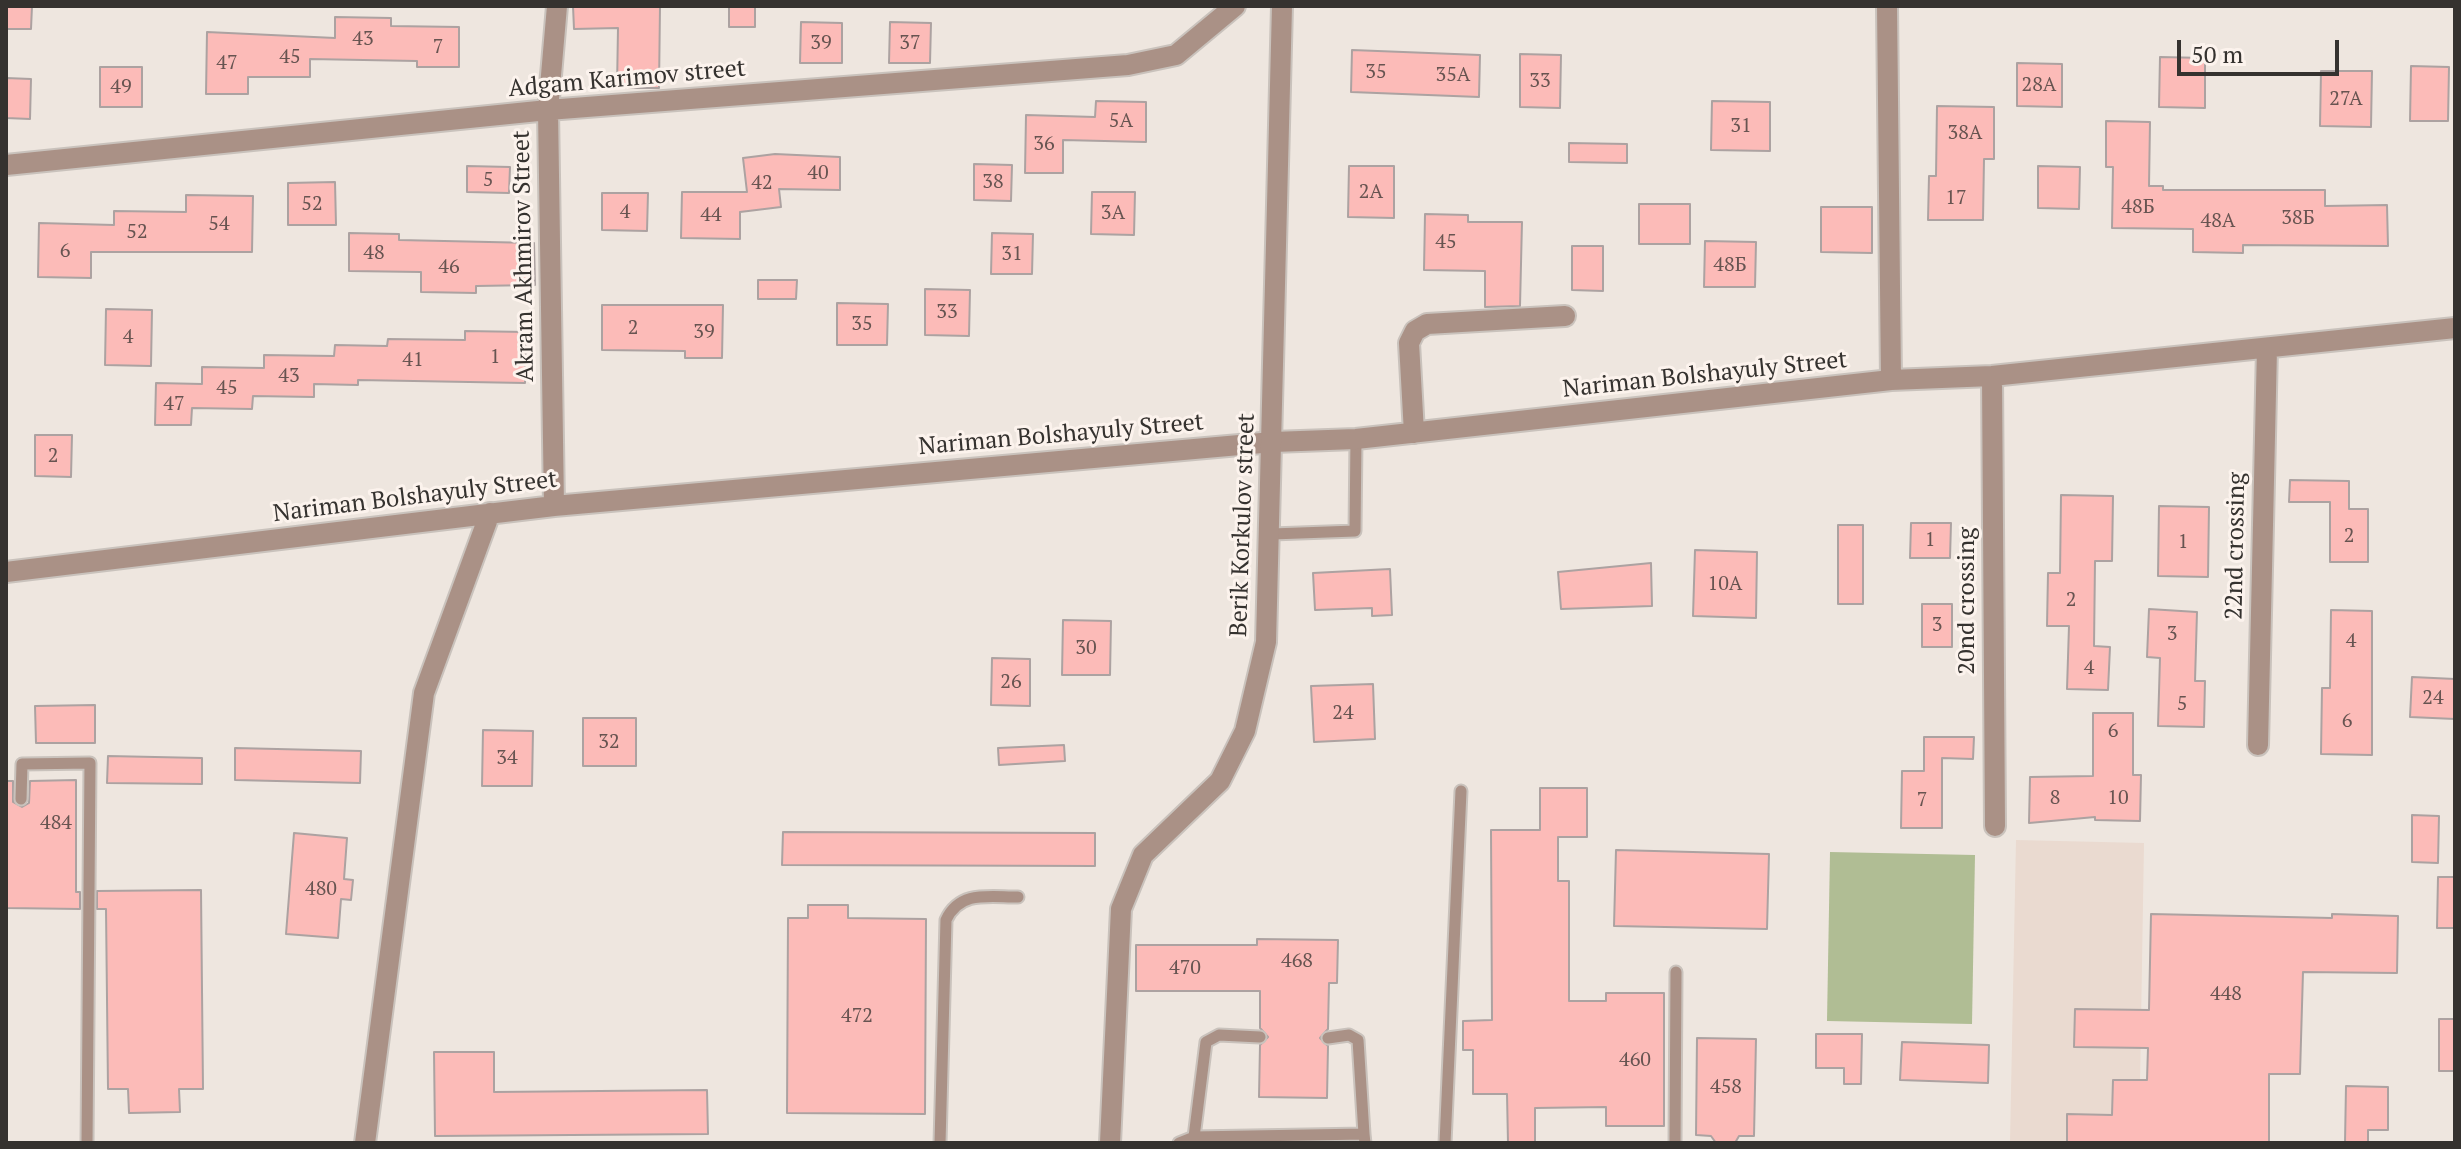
<!DOCTYPE html>
<meta charset="utf-8">
<style>
body{margin:0}
#map{position:relative;width:2461px;height:1149px;overflow:hidden;background:#eee6df;font-family:"PT Serif",serif}
canvas{display:block}
.frame{position:absolute;inset:0;border:8px solid #35322f;pointer-events:none}
.scale{position:absolute;left:2177px;top:40px;width:162px;height:36px;box-sizing:border-box;border:4px solid #35322f;border-top:0;padding-left:10px;font-size:24px;line-height:28px;white-space:nowrap;color:#35322f;-webkit-text-stroke:6px #fcf3ed;paint-order:stroke}
</style>
<div id="map">
<canvas width="2461" height="1149"></canvas>
<div class="frame"></div>
<div class="scale">50 m</div>
</div>
<script>
const g = document.querySelector('canvas').getContext('2d');
g.lineJoin = 'round';
function fill(path, color) {
  g.fillStyle = color;
  g.fill(path, 'evenodd');
}
function strokePath(path, color, width, dash) {
  g.strokeStyle = color;
  g.lineWidth = width;
  g.lineCap = dash ? 'butt' : 'round';
  g.setLineDash(dash || []);
  g.stroke(path);
}
function label(font, color, halo, rows, align = 'center') {
  g.font = font + ' "PT Serif",serif';
  g.lineWidth = 6;
  g.setLineDash([]);
  g.textBaseline = 'middle';
  g.strokeStyle = halo;
  g.fillStyle = color;
  for (const [text, x, y, turn = 0] of rows) {
    g.save();
    g.translate(x, y);
    g.rotate((+turn || 0) * Math.PI / 180);
    g.textAlign = isNaN(turn) ? turn : align;
    if (halo) g.strokeText(text, 0, 0);
    g.fillText(text, 0, 0);
    g.restore();
  }
}
const built = new Path2D(`
 M 2016,840 L 2144,843 L 2139,1143 L 2010,1143 Z`);
const green = new Path2D(`
 M 1830,852 L 1975,855 L 1972,1024 L 1827,1021 Z`);
const building = new Path2D(`
 M 6,6 L 32,6 L 31,29 L 6,29 Z
 M 573,6 L 660,6 L 659,88 L 617,88 L 618,28 L 574,29 Z
 M 729,6 L 755,6 L 755,27 L 729,27 Z
 M 335,17 L 391,18 L 391,26 L 459,27 L 459,67 L 417,67 L 417,61 L 310,59 L 310,77 L 248,77 L 248,94 L 206,94 L 207,32 L 335,38 Z
 M 801,22 L 842,23 L 842,63 L 800,63 Z
 M 890,22 L 931,23 L 930,63 L 889,63 Z
 M 1352,50 L 1480,55 L 1479,97 L 1351,92 Z
 M 1520,54 L 1561,55 L 1560,108 L 1520,107 Z
 M 2160,57 L 2205,58 L 2205,108 L 2159,107 Z
 M 2017,63 L 2062,64 L 2062,107 L 2017,106 Z
 M 2411,66 L 2449,67 L 2448,121 L 2410,121 Z
 M 100,67 L 142,67 L 142,107 L 100,107 Z
 M 2321,71 L 2372,71 L 2371,127 L 2320,126 Z
 M 6,78 L 31,79 L 30,119 L 6,118 Z
 M 1096,101 L 1146,102 L 1146,142 L 1063,140 L 1063,173 L 1025,173 L 1026,115 L 1095,117 Z
 M 1712,101 L 1770,102 L 1770,151 L 1711,150 Z
 M 1937,106 L 1994,107 L 1994,159 L 1984,159 L 1983,220 L 1928,220 L 1929,176 L 1936,176 Z
 M 2106,121 L 2150,122 L 2149,186 L 2163,186 L 2163,190 L 2325,190 L 2325,206 L 2387,205 L 2388,246 L 2243,245 L 2243,253 L 2193,252 L 2193,229 L 2112,228 L 2113,167 L 2106,167 Z
 M 1569,143 L 1627,144 L 1627,163 L 1569,162 Z
 M 775,154 L 840,157 L 840,190 L 779,189 L 781,207 L 740,212 L 740,239 L 681,238 L 682,192 L 747,192 L 743,158 Z
 M 974,164 L 1012,165 L 1011,201 L 974,200 Z
 M 467,166 L 510,167 L 509,193 L 467,192 Z
 M 1349,166 L 1394,166 L 1394,218 L 1348,217 Z
 M 2038,166 L 2080,167 L 2079,209 L 2038,208 Z
 M 335,182 L 336,225 L 288,225 L 288,183 Z
 M 1092,192 L 1135,192 L 1134,235 L 1091,234 Z
 M 602,193 L 648,193 L 647,231 L 602,230 Z
 M 186,195 L 253,196 L 252,252 L 91,252 L 91,278 L 38,277 L 39,223 L 114,225 L 114,211 L 186,212 Z
 M 1639,204 L 1690,204 L 1690,244 L 1639,244 Z
 M 1821,207 L 1872,207 L 1872,253 L 1821,252 Z
 M 1425,214 L 1468,215 L 1468,222 L 1522,222 L 1520,306 L 1485,307 L 1485,271 L 1424,270 Z
 M 349,233 L 399,234 L 399,240 L 534,243 L 535,285 L 476,286 L 476,293 L 421,292 L 421,272 L 349,271 Z
 M 992,233 L 1033,234 L 1032,274 L 991,274 Z
 M 1705,241 L 1756,242 L 1755,287 L 1704,287 Z
 M 1572,246 L 1603,246 L 1603,291 L 1572,290 Z
 M 758,280 L 797,280 L 796,299 L 758,299 Z
 M 925,289 L 970,290 L 969,336 L 925,335 Z
 M 837,303 L 888,304 L 887,345 L 837,345 Z
 M 602,305 L 723,305 L 722,358 L 685,358 L 685,351 L 602,350 Z
 M 106,309 L 152,310 L 151,366 L 105,365 Z
 M 465,331 L 526,332 L 525,383 L 358,380 L 358,385 L 314,384 L 314,397 L 253,396 L 252,409 L 192,408 L 191,425 L 155,425 L 156,383 L 202,384 L 202,367 L 264,368 L 264,355 L 334,356 L 335,345 L 387,346 L 388,339 L 465,340 Z
 M 35,435 L 72,435 L 71,477 L 35,476 Z
 M 2290,480 L 2349,481 L 2349,509 L 2368,509 L 2368,562 L 2330,562 L 2330,502 L 2289,502 Z
 M 2061,495 L 2113,496 L 2112,561 L 2095,561 L 2094,646 L 2110,647 L 2108,690 L 2067,689 L 2069,626 L 2047,626 L 2048,573 L 2060,573 Z
 M 2159,506 L 2209,507 L 2208,577 L 2158,576 Z
 M 1911,523 L 1951,523 L 1950,558 L 1910,558 Z
 M 1838,525 L 1863,525 L 1863,604 L 1838,604 Z
 M 1695,550 L 1757,552 L 1756,618 L 1693,616 Z
 M 1651,563 L 1652,606 L 1561,609 L 1558,572 Z
 M 1390,569 L 1392,615 L 1372,616 L 1372,608 L 1315,610 L 1313,573 Z
 M 1922,604 L 1952,604 L 1952,647 L 1922,647 Z
 M 2149,609 L 2197,612 L 2195,681 L 2205,681 L 2204,727 L 2158,726 L 2160,658 L 2147,657 Z
 M 2331,610 L 2372,611 L 2372,755 L 2321,754 L 2322,688 L 2330,688 Z
 M 1063,620 L 1111,621 L 1110,675 L 1062,675 Z
 M 992,658 L 1030,659 L 1030,706 L 991,705 Z
 M 2412,677 L 2455,679 L 2455,719 L 2410,717 Z
 M 1373,684 L 1375,739 L 1314,742 L 1311,686 Z
 M 95,705 L 95,743 L 36,743 L 35,706 Z
 M 2093,713 L 2133,713 L 2133,775 L 2141,775 L 2140,821 L 2095,820 L 2095,817 L 2029,823 L 2030,777 L 2093,776 Z
 M 583,718 L 636,718 L 636,766 L 583,766 Z
 M 483,730 L 533,731 L 532,786 L 482,786 Z
 M 1924,737 L 1974,737 L 1973,759 L 1942,758 L 1942,828 L 1901,828 L 1902,771 L 1924,771 Z
 M 1064,745 L 1065,761 L 999,765 L 998,748 Z
 M 235,748 L 361,751 L 360,783 L 235,780 Z
 M 108,756 L 202,758 L 202,784 L 107,783 Z
 M 76,780 L 76,892 L 80,892 L 80,909 L 6,908 L 6,781 L 13,781 L 13,802 L 22,807 L 29,803 L 30,781 Z
 M 1540,788 L 1587,788 L 1587,837 L 1558,837 L 1558,881 L 1569,881 L 1569,1001 L 1606,1001 L 1606,993 L 1664,993 L 1664,1126 L 1606,1126 L 1606,1107 L 1535,1108 L 1535,1143 L 1508,1143 L 1507,1094 L 1473,1094 L 1473,1050 L 1463,1050 L 1463,1021 L 1492,1020 L 1491,830 L 1540,830 Z
 M 2412,815 L 2439,816 L 2438,863 L 2412,862 Z
 M 783,832 L 1095,833 L 1095,866 L 782,865 Z
 M 294,833 L 347,838 L 344,879 L 353,880 L 351,900 L 341,899 L 338,938 L 286,934 Z
 M 1616,850 L 1769,854 L 1767,929 L 1614,926 Z
 M 2438,877 L 2455,877 L 2455,928 L 2437,928 Z
 M 201,890 L 203,1089 L 179,1089 L 180,1112 L 129,1113 L 128,1089 L 108,1089 L 106,909 L 97,909 L 97,891 Z
 M 808,905 L 848,905 L 848,918 L 926,919 L 925,1114 L 787,1113 L 788,918 L 808,918 Z
 M 2151,914 L 2332,918 L 2332,914 L 2398,916 L 2397,973 L 2303,972 L 2300,1074 L 2269,1074 L 2269,1143 L 2067,1143 L 2067,1114 L 2112,1115 L 2113,1080 L 2147,1080 L 2148,1048 L 2074,1047 L 2075,1009 L 2149,1010 Z
 M 1257,939 L 1338,940 L 1337,983 L 1329,983 L 1328,1029 L 1320,1038 L 1328,1046 L 1327,1098 L 1259,1097 L 1260,1045 L 1268,1037 L 1260,1028 L 1260,991 L 1136,991 L 1136,945 L 1257,945 Z
 M 2439,1019 L 2455,1019 L 2455,1071 L 2439,1071 Z
 M 1816,1034 L 1862,1034 L 1861,1084 L 1844,1084 L 1844,1068 L 1816,1068 Z
 M 1697,1038 L 1756,1039 L 1754,1136 L 1739,1136 L 1735,1143 L 1716,1143 L 1711,1136 L 1696,1135 Z
 M 1902,1042 L 1989,1045 L 1988,1083 L 1900,1080 Z
 M 434,1052 L 494,1052 L 494,1092 L 707,1090 L 708,1134 L 435,1136 Z
 M 2346,1086 L 2388,1087 L 2388,1130 L 2368,1130 L 2368,1143 L 2345,1143 Z`);
const service = new Path2D(`
 M 1272,534 L 1355,531 L 1356,439
 M 21,799 L 22,764 L 90,763 L 87,1143
 M 1328,1038 L 1349,1035 L 1358,1040 L 1364,1134
 M 1194,1137 L 1206,1042 L 1219,1035 L 1260,1037
 M 940,1143 L 946,920 C 960,890 989,897 1018,897
 M 1179,1143 L 1194,1137 L 1364,1134 L 1365,1143
 M 1445,1143 L 1461,791
 M 1675,1143 L 1676,972`);
const minor = new Path2D(`
 M 1887,6 L 1891,380
 M 6,165 L 548,110 L 1128,65 L 1176,55 L 1235,6
 M 1992,376 L 1995,826
 M 1414,433 L 1409,343 L 1415,331 L 1427,324 L 1565,316
 M 554,506 L 548,110 L 557,6
 M 6,572 L 554,506 L 1273,442 L 1356,439 L 1891,380 L 1992,376 L 2455,328
 M 2258,745 L 2267,348
 M 365,1143 L 424,693 L 490,513`);
const tertiary = new Path2D(`
 M 1110,1143 L 1121,909 L 1143,855 L 1220,781 L 1245,731 L 1266,642 L 1282,6`);
const numberNames = [
 ["43",363,39],
 ["39",821,43],
 ["37",910,43],
 ["7",438,47],
 ["45",290,57],
 ["47",227,63],
 ["35",1376,72],
 ["35А",1453,75],
 ["33",1540,81],
 ["28А",2039,85],
 ["49",121,87],
 ["27А",2346,99],
 ["5А",1121,121],
 ["31",1741,126],
 ["38А",1965,133],
 ["36",1044,144],
 ["40",818,173],
 ["5",488,180],
 ["38",993,182],
 ["42",762,183],
 ["2А",1371,192],
 ["17",1956,198],
 ["52",312,204],
 ["48Б",2138,207],
 ["4",625,212],
 ["3А",1113,213],
 ["44",711,215],
 ["38Б",2298,218],
 ["48А",2218,221],
 ["54",219,224],
 ["52",137,232],
 ["45",1446,242],
 ["6",65,251],
 ["48",374,253],
 ["31",1012,254],
 ["48Б",1730,265],
 ["46",449,267],
 ["33",947,312],
 ["35",862,324],
 ["2",633,328],
 ["39",704,332],
 ["4",128,337],
 ["1",495,357],
 ["41",413,360],
 ["43",289,376],
 ["45",227,388],
 ["47",174,404],
 ["2",53,456],
 ["2",2349,536],
 ["1",1930,540],
 ["1",2183,542],
 ["10А",1725,584],
 ["2",2071,600],
 ["3",1937,625],
 ["3",2172,634],
 ["4",2351,641],
 ["30",1086,648],
 ["4",2089,668],
 ["26",1011,682],
 ["24",2433,698],
 ["5",2182,704],
 ["24",1343,713],
 ["6",2347,721],
 ["6",2113,731],
 ["32",609,742],
 ["34",507,758],
 ["8",2055,798],
 ["10",2118,798],
 ["7",1922,800],
 ["484",56,823],
 ["480",321,889],
 ["468",1297,961],
 ["470",1185,968],
 ["448",2226,994],
 ["472",857,1016],
 ["460",1635,1060],
 ["458",1726,1087]
];
const streetNames = [
 ["Adgam Karimov street",627,79,-5],
 ["Akram Akhmirov Street",524,256,-91],
 ["Nariman Bolshayuly Street",1705,375,-6],
 ["Nariman Bolshayuly Street",1061,435,-5],
 ["Nariman Bolshayuly Street",415,497,-7],
 ["Berik Korkulov street",1243,525,-88],
 ["22nd crossing",2236,546,-89],
 ["20nd crossing",1967,601,-90]
];
fill(built, '#eadad0');
fill(green, '#b0bd94');
fill(building, '#fcbbb8');
strokePath(building, '#aca2a1', 2);
strokePath(service, '#c9c2bc', 15);
strokePath(minor, '#c9c2bc', 24);
strokePath(tertiary, '#c9c2bc', 24);
strokePath(service, '#aa9186', 11);
strokePath(minor, '#aa9186', 20);
strokePath(tertiary, '#aa9186', 20);
label('20px', '#675451', null, numberNames);
label('24px', '#35322f', '#fcf3ed', streetNames);
</script>
